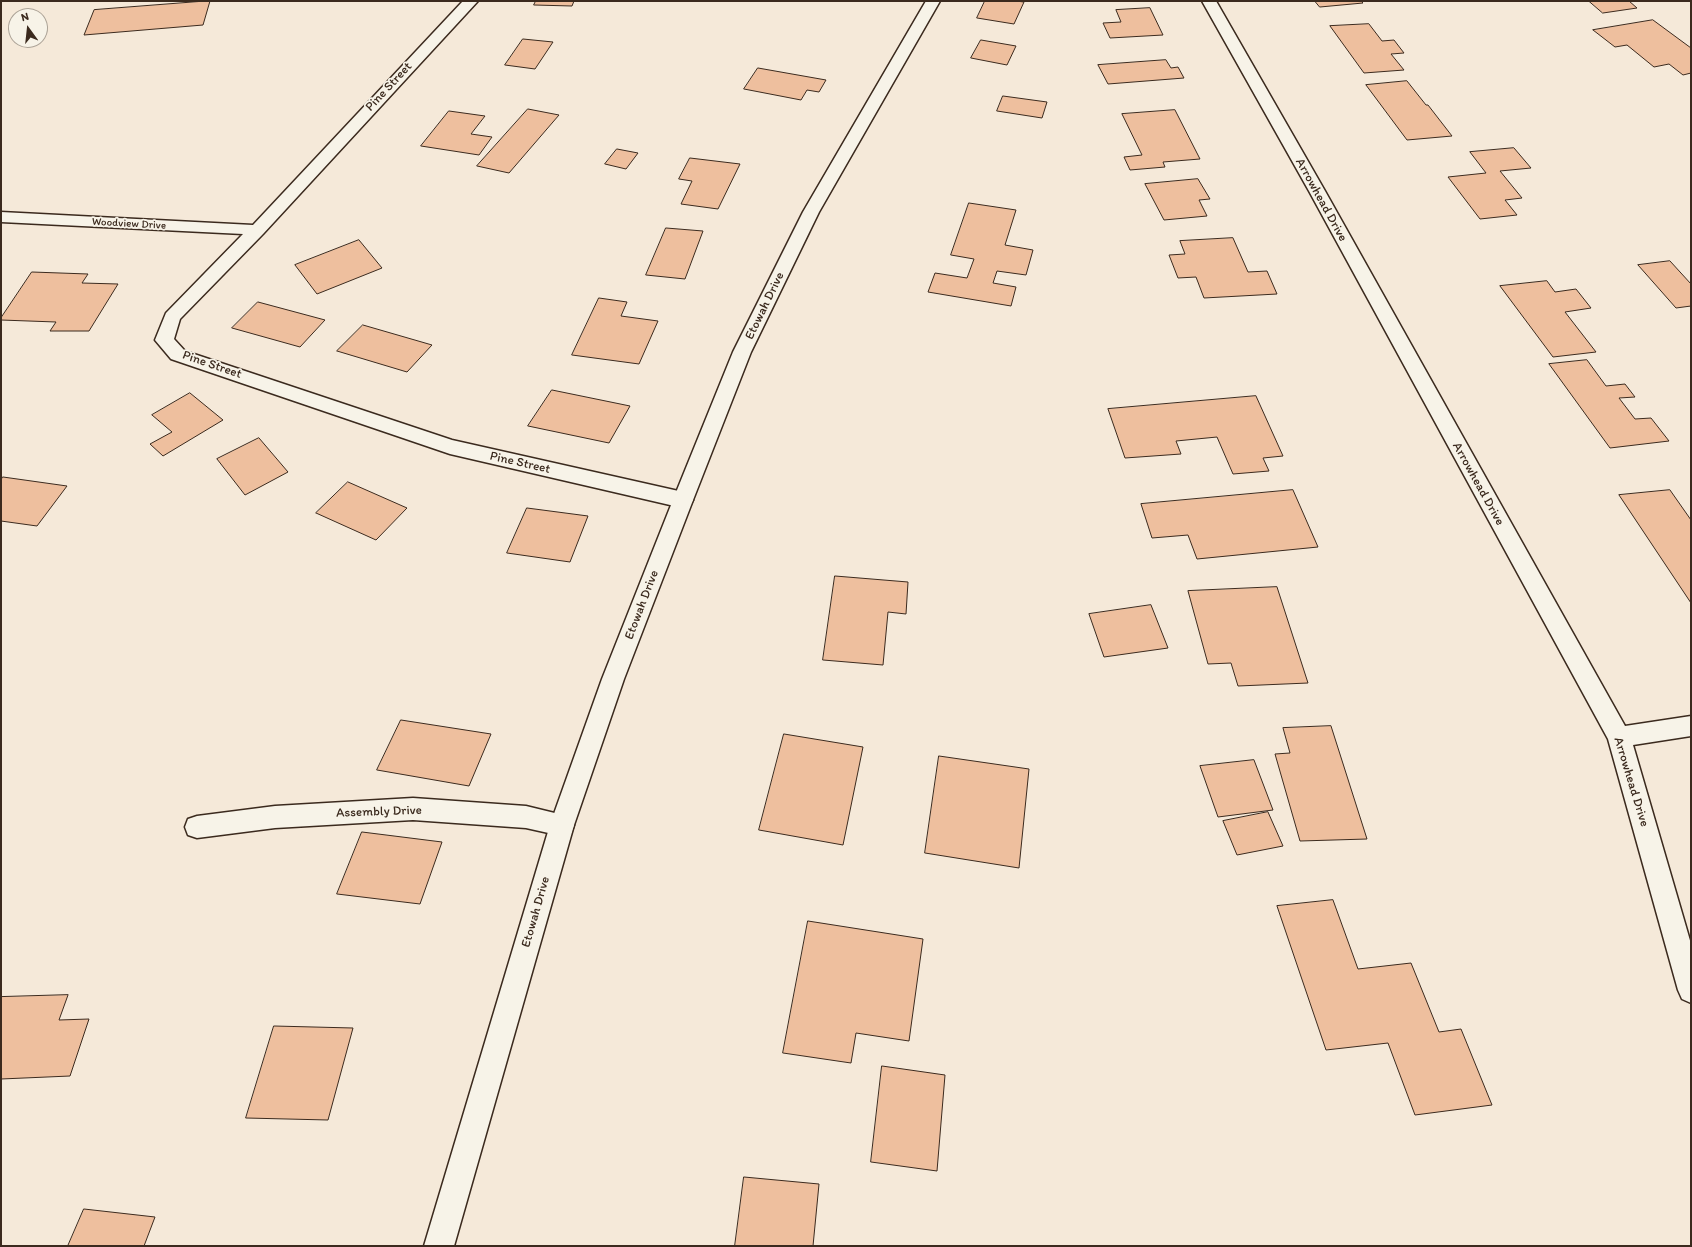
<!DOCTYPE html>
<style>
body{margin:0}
#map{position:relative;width:1692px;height:1247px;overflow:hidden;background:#f5e9d9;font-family:Itim,sans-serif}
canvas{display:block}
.frame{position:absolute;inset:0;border:2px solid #3b2a1e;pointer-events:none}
.north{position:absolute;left:8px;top:8px;width:40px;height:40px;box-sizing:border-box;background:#f7f3e8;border:1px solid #aca397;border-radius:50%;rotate:345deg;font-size:11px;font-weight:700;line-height:16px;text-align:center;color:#3b2a1e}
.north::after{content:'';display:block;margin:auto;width:14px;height:18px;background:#3b2a1e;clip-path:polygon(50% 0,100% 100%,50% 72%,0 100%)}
</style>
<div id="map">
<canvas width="1692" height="1247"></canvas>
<div class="frame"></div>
<div class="north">N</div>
</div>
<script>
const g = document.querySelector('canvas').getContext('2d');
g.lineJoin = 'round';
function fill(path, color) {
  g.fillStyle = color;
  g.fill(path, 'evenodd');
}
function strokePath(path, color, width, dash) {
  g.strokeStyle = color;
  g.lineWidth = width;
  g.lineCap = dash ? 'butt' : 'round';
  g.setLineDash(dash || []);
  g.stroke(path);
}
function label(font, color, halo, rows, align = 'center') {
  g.font = font + ' Itim,sans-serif';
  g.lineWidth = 3.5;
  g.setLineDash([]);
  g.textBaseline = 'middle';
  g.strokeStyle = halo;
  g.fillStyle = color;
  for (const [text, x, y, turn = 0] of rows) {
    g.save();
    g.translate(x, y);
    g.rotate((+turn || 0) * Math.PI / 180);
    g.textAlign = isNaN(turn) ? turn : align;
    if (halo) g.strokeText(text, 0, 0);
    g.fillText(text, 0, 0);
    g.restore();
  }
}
const building = new Path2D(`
 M 210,1 L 203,25 L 84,35 L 94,10 Z
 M 536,1 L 574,1 L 572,6 L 534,5 Z
 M 985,1 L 1016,1 L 1024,2 L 1014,24 L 977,18 Z
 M 1315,1 L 1361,1 L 1363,3 L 1320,7 Z
 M 1589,1 L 1629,1 L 1637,8 L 1603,13 Z
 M 1150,8 L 1163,35 L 1110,38 L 1103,23 L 1121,22 L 1116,10 Z
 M 1653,20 L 1691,48 L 1691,73 L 1683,75 L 1669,64 L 1654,67 L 1627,45 L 1615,47 L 1593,30 Z
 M 1369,24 L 1382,41 L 1394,40 L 1404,53 L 1391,54 L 1404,70 L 1364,73 L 1330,26 Z
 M 523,39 L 553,42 L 535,69 L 505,65 Z
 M 981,40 L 1016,46 L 1007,65 L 971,58 Z
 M 1166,60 L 1171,68 L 1178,67 L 1184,78 L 1108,84 L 1098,65 Z
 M 758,68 L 826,80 L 819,92 L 807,90 L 801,100 L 744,89 Z
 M 1407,81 L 1426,105 L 1428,105 L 1452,136 L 1407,140 L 1366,85 Z
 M 1003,96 L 1047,102 L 1042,118 L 997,111 Z
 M 528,109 L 559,115 L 509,173 L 477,166 Z
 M 1175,110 L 1200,159 L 1163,162 L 1165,167 L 1130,170 L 1124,157 L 1142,155 L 1122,114 Z
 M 449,111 L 485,116 L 471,134 L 492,137 L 479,155 L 421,146 Z
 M 1514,148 L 1531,168 L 1500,171 L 1522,198 L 1505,200 L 1517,215 L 1480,219 L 1448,177 L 1486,173 L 1470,152 Z
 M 617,149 L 638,153 L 626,169 L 605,164 Z
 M 690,158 L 740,164 L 718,209 L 681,204 L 692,181 L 679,179 Z
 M 1198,179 L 1210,199 L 1199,200 L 1207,216 L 1164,220 L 1145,184 Z
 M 969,203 L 1016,210 L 1005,245 L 1033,250 L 1026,275 L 997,271 L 993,283 L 1016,287 L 1011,306 L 928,292 L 935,273 L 967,278 L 974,259 L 951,255 Z
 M 666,228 L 703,231 L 685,279 L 646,275 Z
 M 1233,238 L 1248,272 L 1267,271 L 1277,294 L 1204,298 L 1196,277 L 1178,278 L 1169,255 L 1185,254 L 1180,241 Z
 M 359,240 L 382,268 L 317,294 L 295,265 Z
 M 1670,261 L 1691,284 L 1691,306 L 1676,308 L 1638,265 Z
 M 32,272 L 88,274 L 82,283 L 118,284 L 89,331 L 50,331 L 56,322 L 1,320 L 1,318 Z
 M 1547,281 L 1555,292 L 1576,289 L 1591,308 L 1565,312 L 1596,352 L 1553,357 L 1500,286 Z
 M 599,298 L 627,302 L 621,316 L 658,321 L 639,364 L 572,355 Z
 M 258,302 L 325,320 L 300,347 L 232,328 Z
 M 363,325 L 432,345 L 407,372 L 337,351 Z
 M 1587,360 L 1606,386 L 1625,384 L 1635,397 L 1619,398 L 1635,419 L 1651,418 L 1669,441 L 1610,448 L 1549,364 Z
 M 552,390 L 630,406 L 609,443 L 528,426 Z
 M 190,393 L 223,420 L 163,456 L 150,444 L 172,432 L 152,415 Z
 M 1256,396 L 1283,456 L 1263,458 L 1269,471 L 1233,474 L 1217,437 L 1176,441 L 1181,454 L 1125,458 L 1108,409 Z
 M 259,438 L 288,472 L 245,495 L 217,459 Z
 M 3,477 L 67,486 L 37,526 L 1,521 L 1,480 Z
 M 348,482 L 407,508 L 376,540 L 316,513 Z
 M 1293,490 L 1318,547 L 1197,559 L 1188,535 L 1152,538 L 1141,504 Z
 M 1670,490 L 1691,520 L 1691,603 L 1619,495 Z
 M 527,508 L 588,516 L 570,562 L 507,553 Z
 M 835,576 L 908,582 L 906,614 L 888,612 L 883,665 L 823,660 Z
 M 1277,587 L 1308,683 L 1238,686 L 1231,663 L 1208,664 L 1188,591 Z
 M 1151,605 L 1168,648 L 1104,657 L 1089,614 Z
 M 401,720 L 491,734 L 469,786 L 377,770 Z
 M 1331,726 L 1367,839 L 1300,841 L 1275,754 L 1290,753 L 1283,728 Z
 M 784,734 L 863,747 L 843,845 L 759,830 Z
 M 939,756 L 1029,769 L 1019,868 L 925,853 Z
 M 1254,760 L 1273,810 L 1218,817 L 1200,766 Z
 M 1268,812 L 1283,846 L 1237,855 L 1223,821 Z
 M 362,832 L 442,842 L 420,904 L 337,894 Z
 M 1333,900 L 1358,969 L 1411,963 L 1439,1032 L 1461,1029 L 1492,1105 L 1415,1115 L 1388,1043 L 1326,1050 L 1277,906 Z
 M 808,921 L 923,939 L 909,1041 L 856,1033 L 851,1063 L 783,1053 Z
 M 68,995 L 59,1020 L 89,1019 L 70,1076 L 1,1079 L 1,997 Z
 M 274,1026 L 353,1028 L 328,1120 L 246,1118 Z
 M 882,1066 L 945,1075 L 937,1171 L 871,1162 Z
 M 744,1177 L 819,1184 L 813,1246 L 735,1246 Z
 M 84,1209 L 155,1217 L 144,1246 L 68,1246 Z`);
const minor = new Path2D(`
 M 463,1 L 478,1 L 263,234 L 180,319 L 174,339 L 185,351 L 452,440 L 683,492 L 690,495 L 693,500 L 690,505 L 683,508 L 450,454 L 171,359 L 155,340 L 166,313 L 243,234 L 1,222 L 1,212 L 253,225 Z
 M 1202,1 L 1216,1 L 1325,191 L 1625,726 L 1691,716 L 1691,736 L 1633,745 L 1691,944 L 1691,1003 L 1682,999 L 1678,990 L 1608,739 L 1309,191 Z
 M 413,798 L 526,806 L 571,817 L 574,825 L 571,833 L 562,836 L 526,828 L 413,820 L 275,828 L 197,838 L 188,835 L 185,827 L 188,819 L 197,816 L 275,806 Z`);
const tertiary = new Path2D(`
 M 926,1 L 940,1 L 819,212 L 751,352 L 693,500 L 624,679 L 574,825 L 454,1246 L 424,1246 L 550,825 L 602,679 L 673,500 L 733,352 L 803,212 Z`);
const farStreetnames = [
 ["Woodview Drive",129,224,3]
];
const streetNames = [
 ["Pine Street",389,87,-47],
 ["Arrowhead Drive",1321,200,61],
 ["Etowah Drive",765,306,-64],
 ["Pine Street",212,365,19],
 ["Pine Street",520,463,13],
 ["Arrowhead Drive",1478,484,61],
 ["Etowah Drive",642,605,-69],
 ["Arrowhead Drive",1631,782,73],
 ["Assembly Drive",379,812,-2],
 ["Etowah Drive",536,912,-74]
];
fill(building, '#eebf9e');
strokePath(building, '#3b2a1e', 1);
strokePath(minor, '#3b2a1e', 3);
strokePath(tertiary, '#3b2a1e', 3);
fill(minor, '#f7f3e8');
fill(tertiary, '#f7f3e8');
label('11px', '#3b2a1e', '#f7f3e8', farStreetnames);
label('13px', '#3b2a1e', '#f7f3e8', streetNames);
</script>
